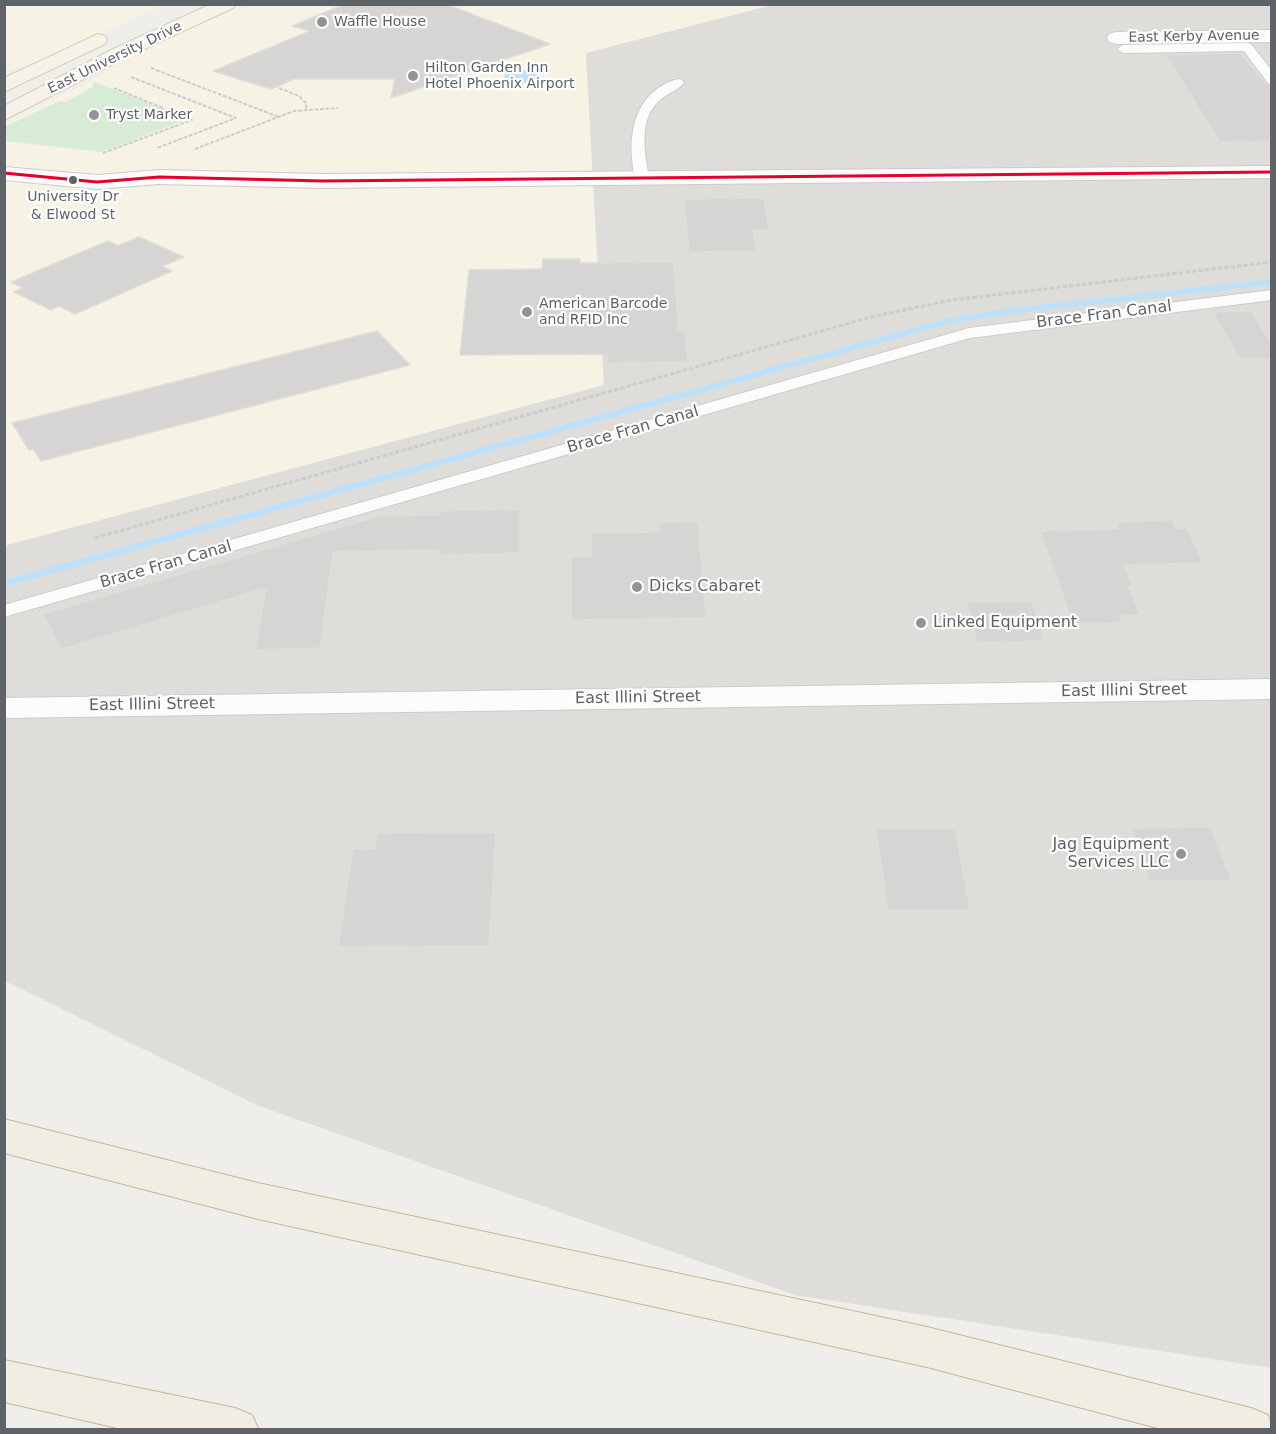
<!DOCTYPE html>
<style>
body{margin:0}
#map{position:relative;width:1276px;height:1434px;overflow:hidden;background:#efeeea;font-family:"DejaVu Sans",sans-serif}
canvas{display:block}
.frame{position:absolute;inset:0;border:6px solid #5f6368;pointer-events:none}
</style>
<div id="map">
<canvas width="1276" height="1434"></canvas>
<div class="frame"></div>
</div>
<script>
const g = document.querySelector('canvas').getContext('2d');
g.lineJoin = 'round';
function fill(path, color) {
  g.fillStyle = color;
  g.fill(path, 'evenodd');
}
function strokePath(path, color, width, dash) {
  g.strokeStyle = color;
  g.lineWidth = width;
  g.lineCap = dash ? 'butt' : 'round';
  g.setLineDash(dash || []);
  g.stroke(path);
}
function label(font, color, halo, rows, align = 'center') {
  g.font = font + ' "DejaVu Sans",sans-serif';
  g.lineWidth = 4.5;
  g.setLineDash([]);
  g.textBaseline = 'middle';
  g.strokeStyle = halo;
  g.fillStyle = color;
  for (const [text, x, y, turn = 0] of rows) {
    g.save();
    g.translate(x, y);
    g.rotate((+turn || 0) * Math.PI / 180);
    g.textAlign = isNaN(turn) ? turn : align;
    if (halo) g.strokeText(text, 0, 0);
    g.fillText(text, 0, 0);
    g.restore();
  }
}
const commercial = new Path2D(`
 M 5,5 L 165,5 L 48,57 L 5,71 Z
 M 246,5 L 772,5 L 586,53 L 604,385 L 5,545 L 4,124 L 99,77 L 115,62 Z`);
const industrial = new Path2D(`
 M 772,5 L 1271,5 L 1271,1368 L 795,1295 L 259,1106 L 5,981 L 4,546 L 604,385 L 586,53 Z`);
const green = new Path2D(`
 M 95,82 L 188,119 L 102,152 L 5,141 L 6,126 L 60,101 L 66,102 L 94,86 L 91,85 Z`);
const water = new Path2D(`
 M 521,70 L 533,72 L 538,75 C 530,85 515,85 504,78 L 505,74 Z`);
const stream = new Path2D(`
 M 1272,279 L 1272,285 L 1003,315 L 949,324 L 4,587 L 4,580 L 948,318 L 1003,309 Z`);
const building = new Path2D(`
 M 345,4 L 445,4 L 550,44 L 391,98 L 395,79 L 294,79 L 271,89 L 213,71 L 310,31 L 292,26 Z
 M 1240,53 L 1266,84 L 1272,86 L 1272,141 L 1220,142 L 1166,55 Z
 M 764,198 L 769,230 L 753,230 L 756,251 L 689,252 L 684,199 Z
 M 139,237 L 184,257 L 162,266 L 172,271 L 75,314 L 59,306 L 51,310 L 14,292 L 23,288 L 11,282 L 108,241 L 118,246 Z
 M 543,259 L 580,259 L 580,263 L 673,262 L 679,331 L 685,331 L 688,362 L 607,363 L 607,354 L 460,355 L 469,270 L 542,269 Z
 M 1251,311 L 1272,344 L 1272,359 L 1240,359 L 1213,312 Z
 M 377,331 L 410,365 L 41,461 L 33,449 L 29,450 L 12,423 Z
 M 520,509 L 520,553 L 438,555 L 438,550 L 333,552 L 320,648 L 255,650 L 266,588 L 62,649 L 43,614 L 379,516 L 439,515 L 440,511 Z
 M 1172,520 L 1175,528 L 1187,528 L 1203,563 L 1124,565 L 1133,587 L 1129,587 L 1140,615 L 1119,616 L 1122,623 L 1073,624 L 1040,531 L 1118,529 L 1116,522 Z
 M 698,521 L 706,618 L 571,620 L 571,557 L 591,556 L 591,533 L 661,532 L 660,522 Z
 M 1032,601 L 1044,641 L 977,642 L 967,602 Z
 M 1211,827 L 1231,880 L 1149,881 L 1132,828 Z
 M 876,829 L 955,829 L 970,910 L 888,910 Z
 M 496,832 L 489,946 L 338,947 L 353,849 L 375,849 L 377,833 Z`);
const pathFar1 = new Path2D(`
 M 151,68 L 279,117
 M 131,77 L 236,118 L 157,148
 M 279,88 L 299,96 L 306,103 L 306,109
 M 195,149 L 294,111 L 338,108
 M 103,153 L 192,120 L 114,88`);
const path = new Path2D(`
 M 95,538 L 871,317 L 952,300 L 1272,262`);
const service = new Path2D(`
 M 1247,43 L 1251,44 L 1272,71 L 1272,84 L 1268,83 L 1244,51 L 1123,53 L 1117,49 L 1123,45 Z
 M 678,79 L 682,80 L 684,83 C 677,91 665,94 658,102 C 638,121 645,154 649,178 L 647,181 L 637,181 C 633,174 633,166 632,158 C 629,123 641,89 678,79 Z
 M 1272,290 L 1272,300 L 970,338 L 4,617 L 4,605 L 969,328 Z`);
const minor = new Path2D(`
 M 1272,30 L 1272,42 L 1116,44 L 1109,42 L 1107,38 L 1109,34 L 1116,32 Z
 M 1272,166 L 1272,178 L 323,188 L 159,184 L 97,189 L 4,180 L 4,167 L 97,175 L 159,170 L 323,174 Z
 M 1272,679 L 1272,699 L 4,718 L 4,698 Z`);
const primary = new Path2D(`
 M 211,4 L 236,4 L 233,8 L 125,58 L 4,120 L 4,106 L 111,50 Z
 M 98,34 L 105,36 L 107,40 L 105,44 L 4,92 L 4,78 Z`);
const motorway = new Path2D(`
 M 4,1119 L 258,1183 L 927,1327 L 1251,1408 L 1268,1415 L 1272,1430 L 1165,1430 L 927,1367 L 258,1219 L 4,1153 Z
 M 4,1360 L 235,1408 L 252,1415 L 259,1430 L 126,1430 L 4,1402 Z`);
const bus1 = new Path2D(`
 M 4,173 L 97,182 L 159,177 L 323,181 L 1272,172`);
const markers = [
 [322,22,6,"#919496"],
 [413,76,6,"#919496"],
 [94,115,6,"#919496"],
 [73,180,5,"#5f6368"],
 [527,312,6,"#919496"],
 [637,587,6,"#919496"],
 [921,623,6,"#919496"],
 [1181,854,6,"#919496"]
];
const farPoinames = [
 ["Waffle House",334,22],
 ["Hilton Garden Inn",425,68],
 ["Hotel Phoenix Airport",425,84],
 ["Tryst Marker",106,115],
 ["American Barcode",539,304],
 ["and RFID Inc",539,320]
];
const farStreetnames = [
 ["East Kerby Avenue",1194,37,-1],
 ["East University Drive",115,58,-26]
];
const busNames = [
 ["University Dr",73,197],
 ["& Elwood St",73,215]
];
const streetNames = [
 ["Brace Fran Canal",1104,315,-7],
 ["Brace Fran Canal",633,430,-16],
 ["Brace Fran Canal",166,565,-16],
 ["East Illini Street",1124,691,-1],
 ["East Illini Street",638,698,-1],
 ["East Illini Street",152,705,-1]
];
const poiNames = [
 ["Dicks Cabaret",649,587],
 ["Linked Equipment",933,623],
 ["Jag Equipment",1169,845,"right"],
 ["Services LLC",1169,863,"right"]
];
fill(commercial, '#f7f3e4');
fill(industrial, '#dfddda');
fill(green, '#d8ebd6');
fill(water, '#bfe0f9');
fill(stream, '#bfe0f9');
fill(building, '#d6d5d3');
strokePath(building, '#deddd9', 1.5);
strokePath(service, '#cbcccc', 2);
strokePath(minor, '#cbcccc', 2);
strokePath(primary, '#d7ceb8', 2);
strokePath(motorway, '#c8b996', 2);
strokePath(pathFar1, '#cacfcc', 2, [4, 1.5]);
strokePath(path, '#cacfcc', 3, [4.5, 2]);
fill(service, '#fdfcfc');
fill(minor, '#fdfcfc');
fill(primary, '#f4f2e9');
fill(motorway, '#f0ede3');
strokePath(bus1, '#e4002b', 3);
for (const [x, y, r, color] of markers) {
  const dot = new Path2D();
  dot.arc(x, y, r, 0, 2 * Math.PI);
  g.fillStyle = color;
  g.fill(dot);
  strokePath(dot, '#fff', 2);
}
label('14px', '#5f6368', '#fff', farPoinames, 'left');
label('14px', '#5f6368', '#fff', farStreetnames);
label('14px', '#5f6368', '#fff', busNames);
label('16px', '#5f6368', '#fff', streetNames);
label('16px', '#5f6368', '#fff', poiNames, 'left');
</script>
